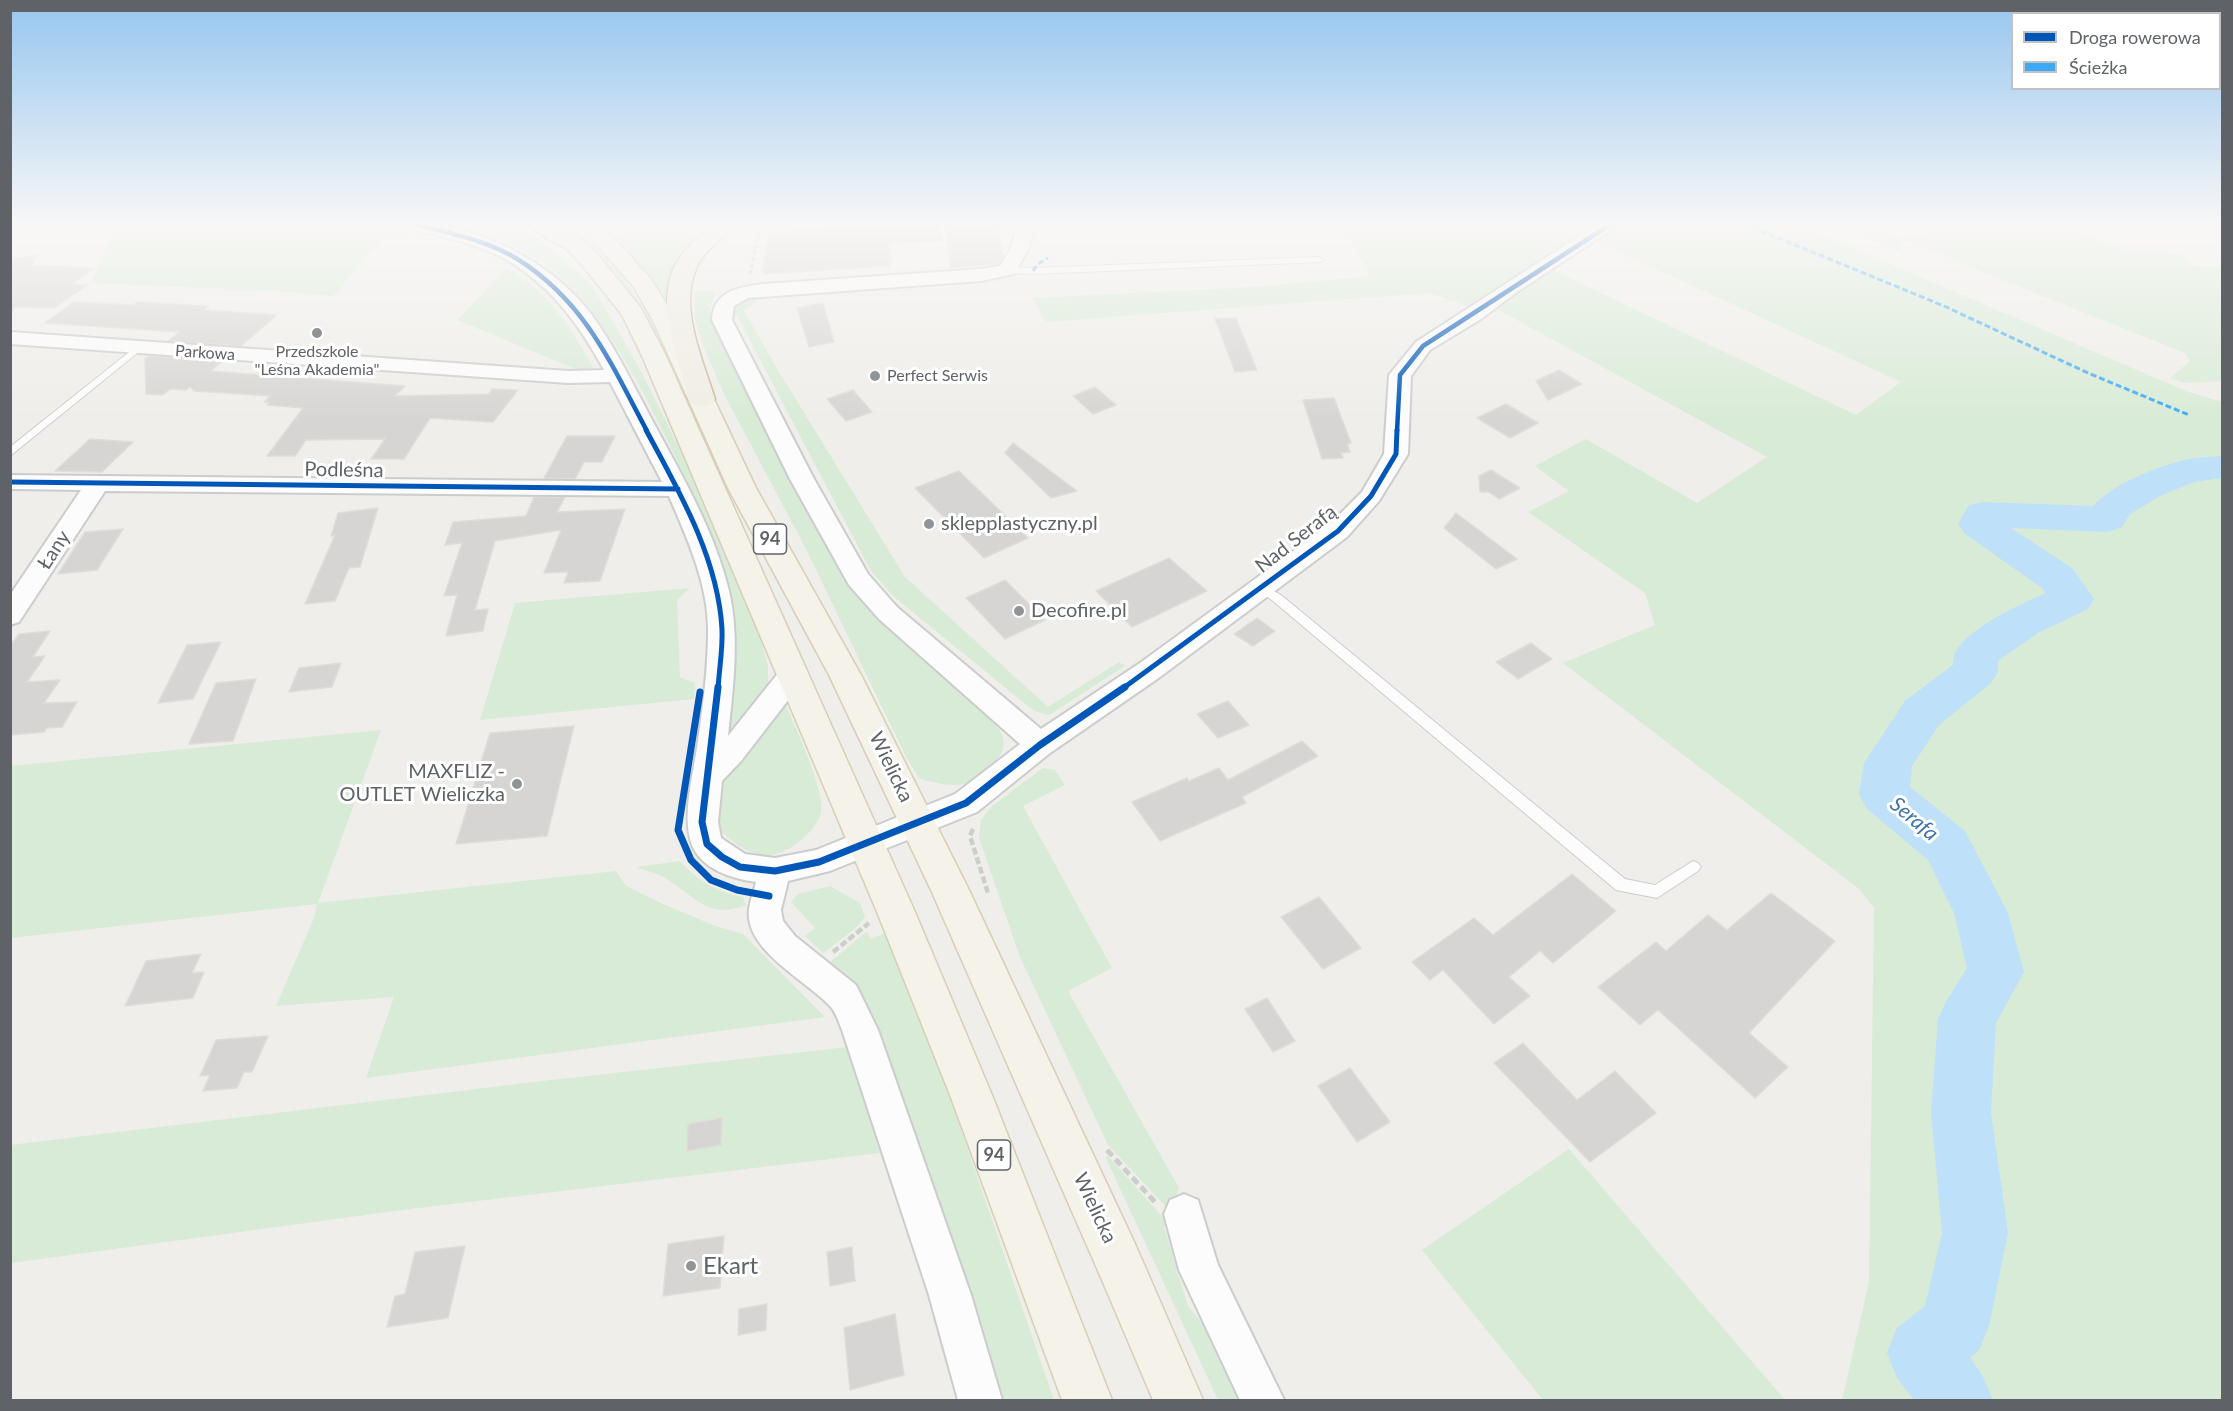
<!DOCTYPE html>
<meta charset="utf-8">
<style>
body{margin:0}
#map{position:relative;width:2233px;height:1411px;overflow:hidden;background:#efeeea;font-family:Lato,sans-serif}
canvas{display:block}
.frame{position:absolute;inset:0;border:12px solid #5f6368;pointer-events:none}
.legend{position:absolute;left:2011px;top:12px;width:210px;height:78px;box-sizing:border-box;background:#fff;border:2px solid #bfc1c3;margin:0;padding:8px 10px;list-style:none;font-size:18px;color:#5f6368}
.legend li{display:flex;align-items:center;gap:12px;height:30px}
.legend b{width:30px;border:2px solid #bfc1c3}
</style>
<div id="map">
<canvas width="2233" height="1411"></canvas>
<div class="frame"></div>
<ul class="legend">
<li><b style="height:8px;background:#0057b8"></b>Droga rowerowa</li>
<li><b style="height:8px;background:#3fa9f5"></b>Ścieżka</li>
</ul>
</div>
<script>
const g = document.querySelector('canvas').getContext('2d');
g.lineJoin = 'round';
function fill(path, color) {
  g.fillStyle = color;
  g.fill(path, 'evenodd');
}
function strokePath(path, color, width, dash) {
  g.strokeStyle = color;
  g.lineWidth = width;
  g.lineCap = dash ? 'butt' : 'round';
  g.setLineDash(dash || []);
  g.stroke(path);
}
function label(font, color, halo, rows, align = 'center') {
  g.font = font + ' Lato,sans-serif';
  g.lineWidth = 6;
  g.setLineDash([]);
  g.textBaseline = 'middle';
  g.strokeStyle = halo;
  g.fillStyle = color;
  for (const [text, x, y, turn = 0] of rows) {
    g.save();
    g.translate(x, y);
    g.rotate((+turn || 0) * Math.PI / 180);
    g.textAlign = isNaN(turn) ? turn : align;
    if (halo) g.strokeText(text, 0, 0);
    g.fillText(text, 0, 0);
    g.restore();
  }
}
const green = new Path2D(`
 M 117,224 L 364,224 L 414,233 L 401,238 L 382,239 L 333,296 L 276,291 L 91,283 L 109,243 L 112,226 Z
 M 451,224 L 512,224 L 535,236 L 592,285 L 642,373 L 742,575 L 768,666 L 768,689 L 734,738 L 724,740 C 728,700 740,647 733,609 C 726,561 703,517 683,473 C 652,408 609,318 554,271 C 525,247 487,235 451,224 Z
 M 569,224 L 577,226 L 623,276 L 657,332 L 655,333 L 617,274 Z
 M 601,224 L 712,224 L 697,239 L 668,298 L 664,299 L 639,265 Z
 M 1342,224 L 1601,224 L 1517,275 L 1470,307 L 1429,293 L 1046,322 L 1032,298 L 1251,287 L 1370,276 Z
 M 1623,224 L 1797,224 L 2186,391 L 2222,402 L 2222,1400 L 1842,1400 L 1869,1282 L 1874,908 L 1858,888 L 1563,663 L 1655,625 L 1645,593 L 1528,512 L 1569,491 L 1535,466 L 1586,439 L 1697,503 L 1767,457 L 1495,308 L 1549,268 L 1856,415 L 1901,382 L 1595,241 Z
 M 1833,224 L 1865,224 L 1901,239 L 1951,224 L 2066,224 L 2120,249 L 2179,254 L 2194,266 L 2222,266 L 2222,381 L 2185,383 L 2170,378 L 2190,361 L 2185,353 L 1901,239 L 1901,253 Z
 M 506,268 C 551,293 568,324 593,367 L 583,372 L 457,320 Z
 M 695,291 L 715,291 L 710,312 L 845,577 C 861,600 878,620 899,639 C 924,662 990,706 1002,735 C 1008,749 997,761 988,770 C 968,792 945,785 920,779 L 906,757 L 806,549 L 724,394 L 701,341 L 695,317 Z
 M 766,294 L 744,310 L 776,367 L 905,577 L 1048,707 L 1119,662 L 1125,666 L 1049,715 L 1034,711 L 893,596 L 871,571 L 737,316 L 729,316 L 738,301 Z
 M 690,588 L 677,600 L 680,677 L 695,683 L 694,699 L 480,720 L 515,603 Z
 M 785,703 C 794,724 826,792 821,813 C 816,833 782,860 761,855 C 743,851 731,841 718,828 L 721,784 Z
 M 381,730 L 318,903 L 616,871 L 626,886 L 663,904 L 715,926 L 743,934 L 825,1017 L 366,1078 L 394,997 L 276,1006 L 314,918 L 317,904 L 11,938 L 11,766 Z
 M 1043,768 L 1055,770 L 1065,785 L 1023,806 L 1112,968 L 1068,991 L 1179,1188 L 1169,1210 L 1108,1145 L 1020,957 L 979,838 L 981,820 L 992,806 Z
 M 680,861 C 698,881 716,892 743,897 L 746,905 C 708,920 696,897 667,879 C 659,874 647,871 637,867 Z
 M 830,886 L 860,903 L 865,917 L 855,929 L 823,953 L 805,936 L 815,928 L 791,902 L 798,894 Z
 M 867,931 L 871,939 L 885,933 L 946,1086 L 1054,1400 L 991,1400 L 977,1344 L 861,993 L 829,963 Z
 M 848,1047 L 880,1153 L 402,1210 L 11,1263 L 10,1145 L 551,1080 Z
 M 1569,1149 L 1785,1400 L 1543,1400 L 1422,1250 Z
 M 1105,1156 L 1109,1157 L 1168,1223 L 1164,1227 L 1188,1306 L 1237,1366 L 1254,1400 L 1218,1400 Z`);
const river = new Path2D(`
 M 2222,456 L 2222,478 L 2194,482 L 2162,495 L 2130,514 L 2121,528 L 2107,532 L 2011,528 L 2072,568 L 2094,599 L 2088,609 L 2038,633 L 1998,661 L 1998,672 L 1991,683 L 1939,725 L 1912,766 L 1910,787 L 1965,831 L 2008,913 L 2024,972 L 1996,1023 L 1991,1113 L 2008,1233 L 1989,1326 L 1979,1350 L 1970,1358 L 1982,1375 L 1993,1400 L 1914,1400 L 1897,1378 L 1887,1353 L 1897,1328 L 1925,1306 L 1942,1233 L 1931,1113 L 1938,1018 L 1947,1000 L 1967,968 L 1954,913 L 1928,860 L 1866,808 L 1859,794 L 1864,763 L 1905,701 L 1953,665 C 1953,657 1955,650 1961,644 C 1980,623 2020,604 2046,593 L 2042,588 L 1964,533 L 1958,524 L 1969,505 L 1983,502 L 2094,506 C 2108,486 2161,465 2185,460 C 2197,457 2210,457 2222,456 Z`);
const building = new Path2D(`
 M 887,224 L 941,224 L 942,241 L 890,244 L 890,266 L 763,274 L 768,232 Z
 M 945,224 L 998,224 L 1003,257 L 999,264 L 950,268 Z
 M 37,255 L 33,265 L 94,268 L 72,284 L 88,285 L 54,308 L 15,307 L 10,317 L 10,259 Z
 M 74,302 L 133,305 L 137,302 L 209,306 L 204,310 L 277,315 L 241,346 L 168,341 L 179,332 L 45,323 Z
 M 823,303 L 834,342 L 809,347 L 797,308 Z
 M 1236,318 L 1257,370 L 1235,372 L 1215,319 Z
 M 149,356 L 223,361 L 211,371 L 405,386 L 395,396 L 489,394 L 492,389 L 518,390 L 493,422 L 430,418 L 404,459 L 371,459 L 385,439 L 306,440 L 295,456 L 267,456 L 303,408 L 267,405 L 269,402 L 264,402 L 270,396 L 194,391 L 190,387 L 186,390 L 170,389 L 163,395 L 146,394 L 145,359 Z
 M 1559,370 L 1582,384 L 1548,400 L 1536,381 Z
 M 1095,387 L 1116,405 L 1093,414 L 1073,396 Z
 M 853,390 L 872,412 L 846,421 L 827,399 Z
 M 1334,398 L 1351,443 L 1347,444 L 1350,452 L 1341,453 L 1343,458 L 1322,459 L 1303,400 Z
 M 1506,404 L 1538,423 L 1510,438 L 1477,418 Z
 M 567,436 L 615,436 L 602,462 L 584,462 L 575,479 L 544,478 Z
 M 90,439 L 133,442 L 102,472 L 55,471 Z
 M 1013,443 L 1077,491 L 1051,498 L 1005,453 Z
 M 1491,470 L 1520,488 L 1499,499 L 1489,492 L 1480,492 L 1479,476 Z
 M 959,471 L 1028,538 L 984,558 L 915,488 Z
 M 534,497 L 565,497 L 557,512 L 625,509 L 600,581 L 564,583 L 568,572 L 544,573 L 561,530 L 495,541 L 475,610 L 488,609 L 483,631 L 446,636 L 457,595 L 444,596 L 462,543 L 445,545 L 453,522 L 526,516 Z
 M 378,508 L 360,567 L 349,568 L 335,601 L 305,604 L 335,535 L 331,536 L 338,513 Z
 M 1456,513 L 1517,559 L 1496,569 L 1444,528 Z
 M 123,529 L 97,570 L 58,574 L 85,532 Z
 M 1169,558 L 1207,591 L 1132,627 L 1096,591 Z
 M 1005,580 L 1045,620 L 1005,639 L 966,598 Z
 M 1257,618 L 1275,631 L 1253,646 L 1234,634 Z
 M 50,631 L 33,657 L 45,656 L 27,682 L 60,680 L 44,703 L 77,702 L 62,727 L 47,728 L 44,732 L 10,735 L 10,646 L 19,634 Z
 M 221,642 L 193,699 L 158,703 L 187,645 Z
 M 1531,643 L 1552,659 L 1518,679 L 1496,662 Z
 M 341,663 L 332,687 L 289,692 L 299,668 Z
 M 256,679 L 233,741 L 189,744 L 216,683 Z
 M 1228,701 L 1249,725 L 1218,738 L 1197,714 Z
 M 574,726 L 547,836 L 456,844 L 490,733 Z
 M 1302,741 L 1318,756 L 1242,797 L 1246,803 L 1160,841 L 1132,802 L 1187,778 L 1189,781 L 1219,768 L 1228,780 Z
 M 1572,874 L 1616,911 L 1553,963 L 1540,951 L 1509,977 L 1530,996 L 1494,1024 L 1443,970 L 1430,980 L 1412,962 L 1474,918 L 1493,935 Z
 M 1771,893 L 1835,941 L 1749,1033 L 1788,1067 L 1755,1098 L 1658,1010 L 1640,1025 L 1598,987 L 1656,942 L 1666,951 L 1708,915 L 1727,930 Z
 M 1319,897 L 1361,948 L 1323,969 L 1281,917 Z
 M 201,954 L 192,973 L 204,972 L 193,998 L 125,1006 L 146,961 Z
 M 1267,998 L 1295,1041 L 1273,1052 L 1245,1009 Z
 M 268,1036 L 252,1072 L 244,1072 L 237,1088 L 203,1091 L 210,1075 L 200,1076 L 216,1040 Z
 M 1523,1043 L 1577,1100 L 1615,1071 L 1656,1113 L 1590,1162 L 1494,1063 Z
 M 1350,1068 L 1390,1122 L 1357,1142 L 1318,1086 Z
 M 722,1118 L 721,1145 L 687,1151 L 688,1124 Z
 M 724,1236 L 720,1288 L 663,1296 L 668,1244 Z
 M 465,1246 L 448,1318 L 387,1327 L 395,1296 L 405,1294 L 415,1252 Z
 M 852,1247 L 855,1281 L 830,1286 L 827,1252 Z
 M 767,1304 L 766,1330 L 738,1335 L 739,1309 Z
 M 895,1314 L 904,1375 L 850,1390 L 844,1328 Z`);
const pathFar2 = new Path2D(`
 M 750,274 L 761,224`);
const pathFar1 = new Path2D(`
 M 973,829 L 970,836 L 988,893
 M 833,952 L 869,923`);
const path = new Path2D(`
 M 1107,1150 L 1155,1202`);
const lane = new Path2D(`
 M 1319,257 L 1323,260 L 1322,262 L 1033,274 L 1007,273 L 1002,270 L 1007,267 L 1033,268 Z
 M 138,345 L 143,348 L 141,350 L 10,456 L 10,447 Z
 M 1261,584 L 1281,595 L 1625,879 L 1655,885 L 1693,861 L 1698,863 L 1701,867 L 1698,871 L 1657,898 L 1616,890 L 1273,601 L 1255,588 Z`);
const street = new Path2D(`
 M 405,224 C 416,224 427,223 437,225 C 493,233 557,268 591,314 C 617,349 636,391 657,429 C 685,481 715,533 729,591 C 740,637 733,689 728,736 L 783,667 L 793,664 L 803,667 L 807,674 L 803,681 L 741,761 L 722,781 L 718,822 L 721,838 L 745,854 L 775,858 L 816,850 L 955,794 L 1020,744 L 879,619 L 849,585 L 790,479 L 712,320 C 713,291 739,287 763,284 L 981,269 L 1000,266 L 1010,250 L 1018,224 L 1036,224 L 1028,250 L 1014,274 L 981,281 L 748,298 L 734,306 L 732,320 L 814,479 L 868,574 L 897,607 L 1041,729 L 1140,663 L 1329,525 L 1362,492 L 1384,454 L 1389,375 L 1416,342 L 1598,224 L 1620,224 L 1517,292 L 1481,319 L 1430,350 L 1411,376 L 1408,454 L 1379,501 L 1347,537 L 1160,677 L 1050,753 L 977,812 L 830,871 L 788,881 L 781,910 L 783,921 L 795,936 L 856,985 L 878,1030 L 971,1295 L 1002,1400 L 958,1400 L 929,1295 L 842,1030 C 839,1023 836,1012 830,1006 C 806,980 744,950 749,909 C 750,900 754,891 756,882 C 733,879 701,869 692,845 C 681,816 694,772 698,741 C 703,706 708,668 708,632 C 709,586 687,538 669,496 L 105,491 L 19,622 L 10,625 L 10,595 L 81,490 L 10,489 L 10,475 L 662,482 L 610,382 L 568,383 L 10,344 L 10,332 L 568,371 L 604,370 C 580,326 555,291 512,263 C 482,244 442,237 408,228 Z
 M 1184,1194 L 1198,1200 L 1218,1265 L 1284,1400 L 1240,1400 L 1179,1270 L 1164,1214 L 1170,1200 Z`);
const primary = new Path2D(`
 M 543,224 L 565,224 L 599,256 L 641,308 L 666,356 L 915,912 L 992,1095 L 1112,1400 L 1062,1400 L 950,1095 L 877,912 L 642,356 L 622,315 L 583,266 Z
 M 579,224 L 601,224 L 651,279 L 677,321 L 756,488 L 861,675 L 969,890 L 1136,1246 L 1203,1400 L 1153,1400 L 1102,1280 L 931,890 L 829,675 L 728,488 L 653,321 L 633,286 Z`);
const highway = new Path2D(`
 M 528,224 C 548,224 572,226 585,244 L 582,249 C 564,253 546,237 531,228 Z
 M 713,224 L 735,224 C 725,239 706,248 698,265 C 677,305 703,360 715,399 L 711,404 L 702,407 L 693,404 L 689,399 C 679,359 653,302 677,262 C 686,247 700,236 713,224 Z`);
const quiet = new Path2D(`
 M 1744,224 L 1944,306 L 2088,373 L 2189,415
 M 1033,271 L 1038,264 L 1048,258`);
const cyclewayFar2 = new Path2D(`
 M 414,224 C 448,233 488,240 519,260 C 586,303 611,364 647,431
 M 1397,431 L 1400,375 L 1423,346 L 1611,224`);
const cyclewayFar1 = new Path2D(`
 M 646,430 C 679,491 718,558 722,629 C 723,649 719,670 718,689
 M 10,482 L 678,489
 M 1122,689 L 1338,531 L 1371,496 L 1396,454 L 1397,430`);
const cycleway = new Path2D(`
 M 718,687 L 702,822 L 707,844 L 722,857 L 740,867 L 775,871 L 819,862 L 966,803 L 1040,745 L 1125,687
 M 700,692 L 678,830 L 691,860 L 711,880 L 737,890 L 769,896`);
const markers = [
 [317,333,6,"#919496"],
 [875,376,6,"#919496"],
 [929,524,6,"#919496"],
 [1019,611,6,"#919496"],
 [517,784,6,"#919496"],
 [691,1266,6,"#919496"]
];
const farPoinames = [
 ["Przedszkole",317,352],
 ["\"Leśna Akademia\"",317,370],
 ["Perfect Serwis",887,376,"left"]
];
const farStreetnames = [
 ["Parkowa",205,353,4]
];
const shields = [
 [770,539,33],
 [994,1155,33]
];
const shieldNames = [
 ["94",770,539],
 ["94",994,1155]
];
const streetNames = [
 ["Podleśna",344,470,1],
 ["Nad Serafą",1296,539,-38],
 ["Łany",54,550,-57],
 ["Wielicka",891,767,64],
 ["Wielicka",1095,1208,65]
];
const poiNames = [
 ["sklepplastyczny.pl",941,524],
 ["Decofire.pl",1031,611],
 ["MAXFLIZ -",505,772,"right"],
 ["OUTLET Wieliczka",505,795,"right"]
];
const waterNames = [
 ["Serafa",1914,819,40]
];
const nearPoinames = [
 ["Ekart",703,1266]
];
fill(green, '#d8ebd6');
fill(river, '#bfe0f9');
fill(building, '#d6d5d3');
strokePath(building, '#deddd9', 1.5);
strokePath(lane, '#cbcccc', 2);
strokePath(street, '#cbcccc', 4);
strokePath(primary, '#d7ceb8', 3);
strokePath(highway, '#c8b996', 3);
strokePath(pathFar2, '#cacfcc', 3, [4.5, 2]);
strokePath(pathFar1, '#cacfcc', 4.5, [7, 3]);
strokePath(path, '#cacfcc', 5, [8, 4.5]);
fill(lane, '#fdfcfc');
fill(street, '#fdfcfc');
fill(primary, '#f4f2e9');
fill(highway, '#f0ede3');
strokePath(quiet, '#3fa9f5', 3, [6, 3]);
strokePath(cyclewayFar2, '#0057b8', 4.5);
strokePath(cyclewayFar1, '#0057b8', 5);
strokePath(cycleway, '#0057b8', 7);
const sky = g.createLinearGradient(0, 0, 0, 422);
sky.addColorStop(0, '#97c6ef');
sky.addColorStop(0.53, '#f8f7f6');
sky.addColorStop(1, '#f8f7f600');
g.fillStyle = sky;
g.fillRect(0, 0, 2233, 422);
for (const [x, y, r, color] of markers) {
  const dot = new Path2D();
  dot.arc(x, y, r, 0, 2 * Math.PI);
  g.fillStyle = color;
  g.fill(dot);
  strokePath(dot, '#fff', 2);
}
label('16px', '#5f6368', '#fff', farPoinames);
label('16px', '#5f6368', '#fff', farStreetnames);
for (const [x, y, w] of shields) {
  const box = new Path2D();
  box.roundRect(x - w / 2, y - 15, w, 30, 4.5);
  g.fillStyle = '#fff';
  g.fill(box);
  strokePath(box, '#5f6368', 1.5);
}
label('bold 18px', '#5f6368', null, shieldNames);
label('20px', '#5f6368', '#fff', streetNames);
label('20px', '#5f6368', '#fff', poiNames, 'left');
label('italic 21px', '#4174aa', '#fff', waterNames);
label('24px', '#5f6368', '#fff', nearPoinames, 'left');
</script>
